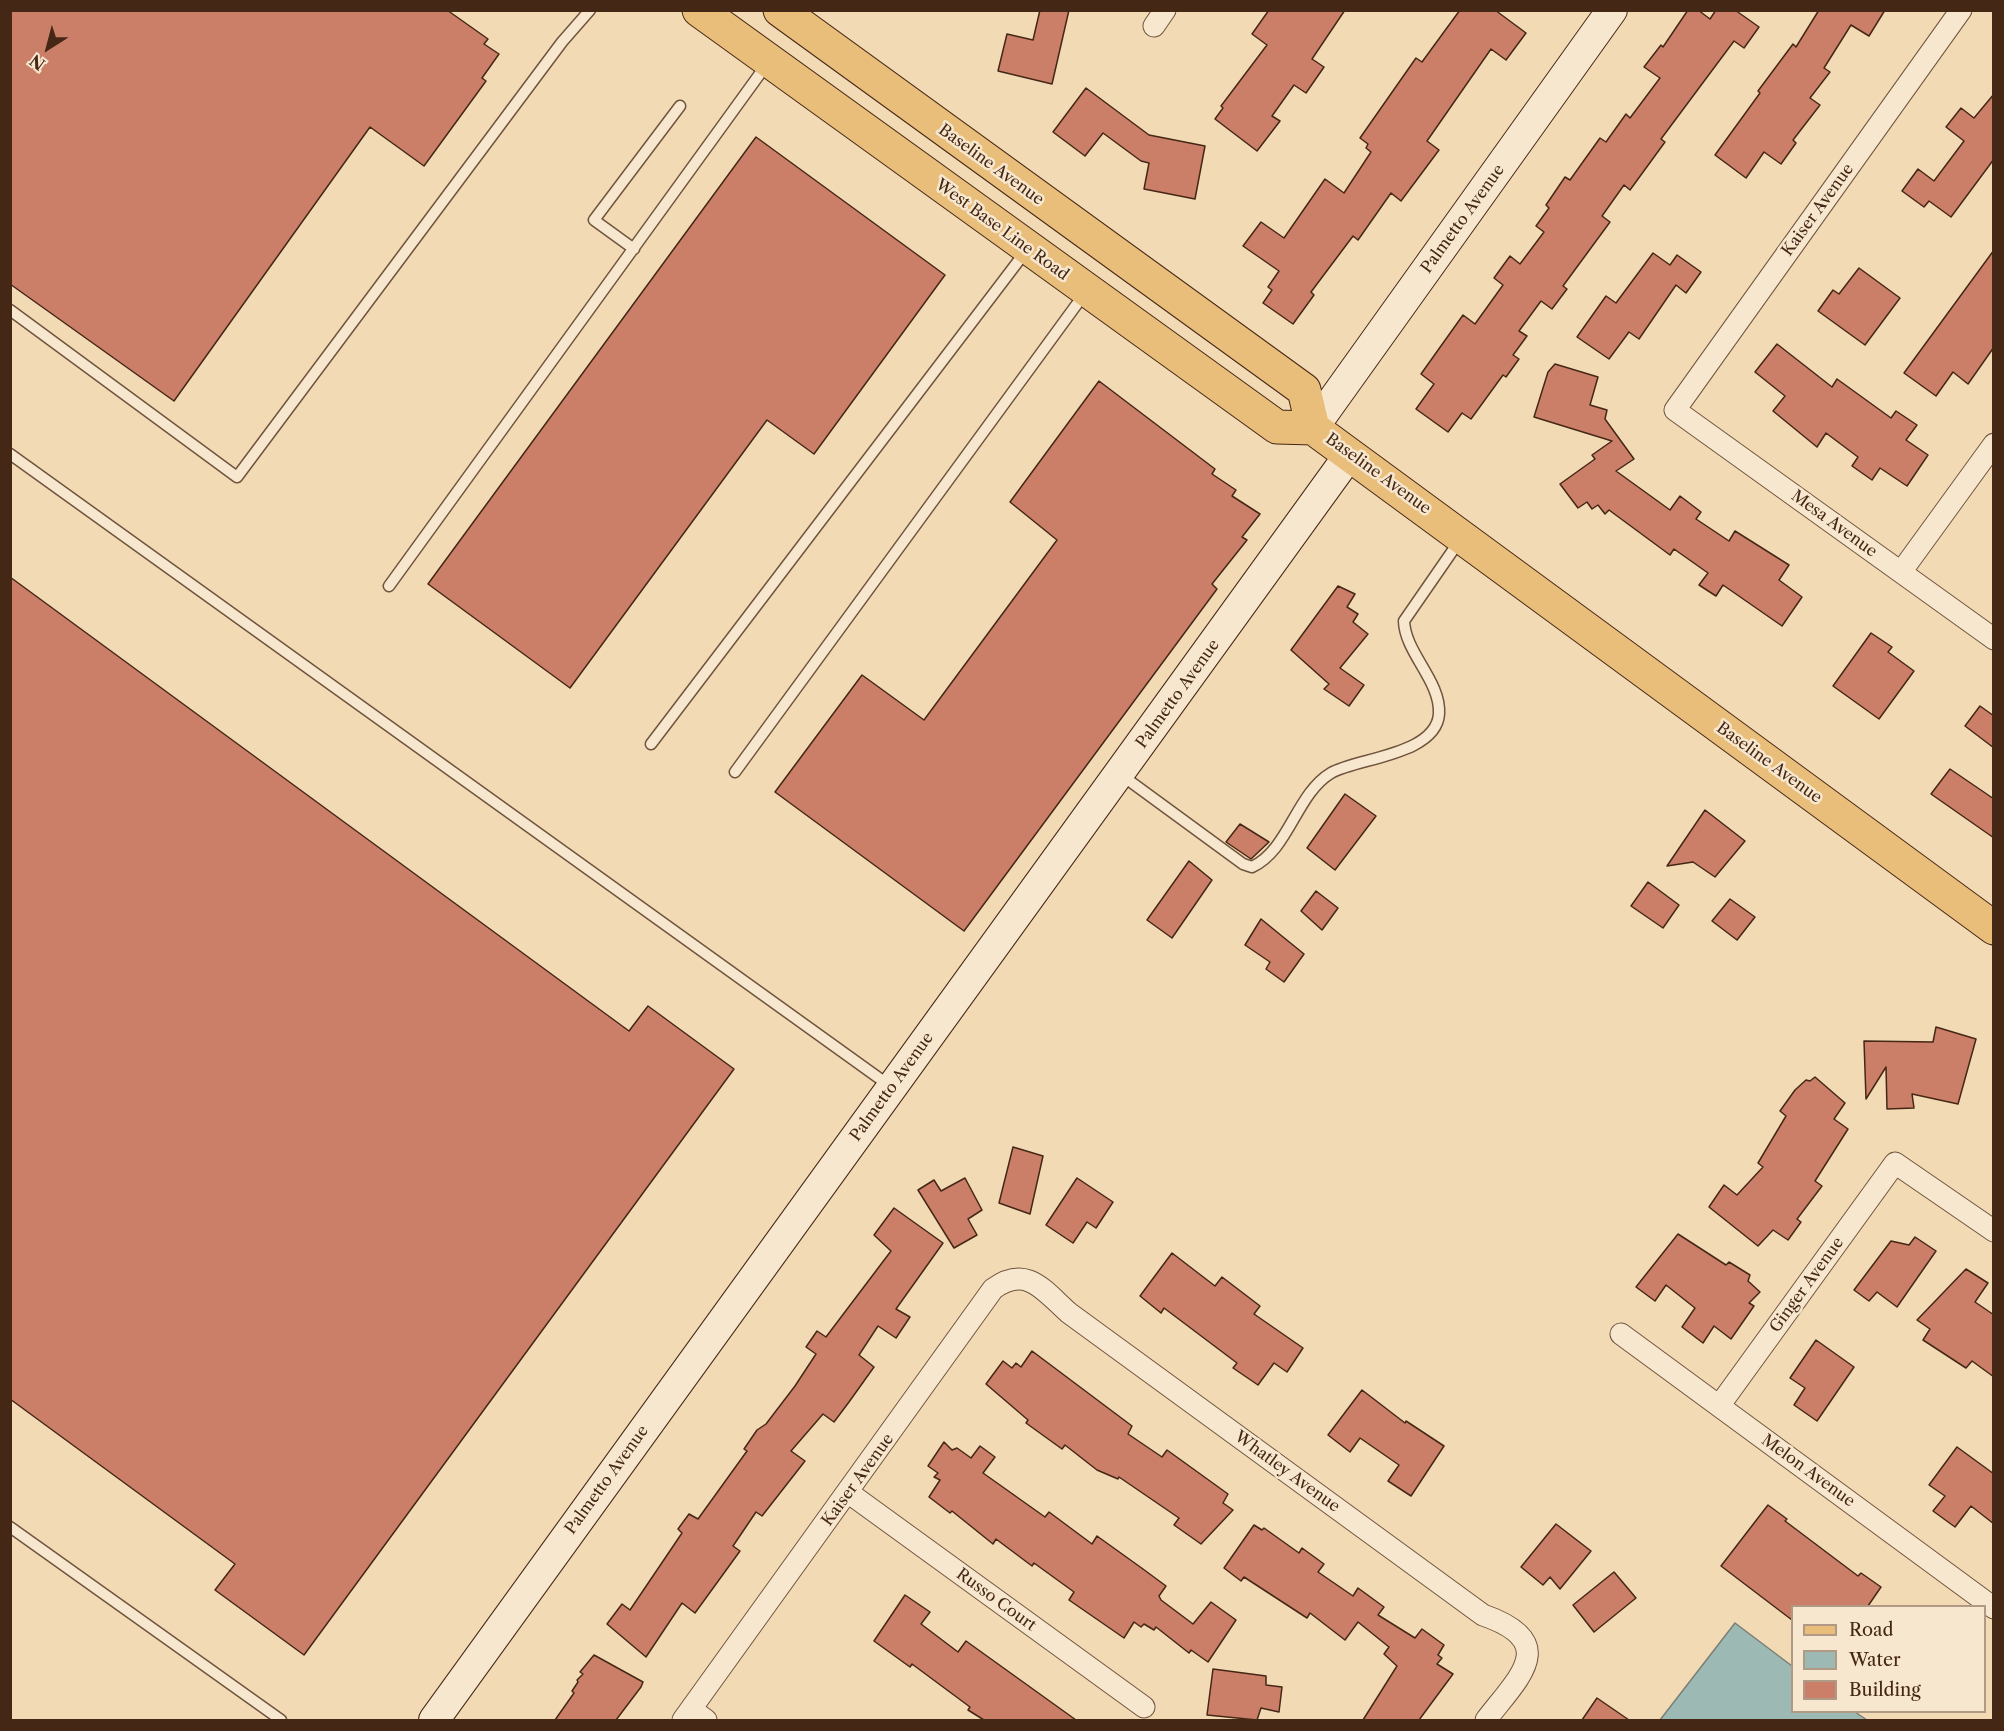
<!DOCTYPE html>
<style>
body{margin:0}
#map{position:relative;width:2004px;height:1731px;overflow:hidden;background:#f2dab5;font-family:"Libre Caslon Text",serif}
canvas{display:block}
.frame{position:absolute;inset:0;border:12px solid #452715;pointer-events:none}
.legend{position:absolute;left:1791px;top:1605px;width:195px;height:108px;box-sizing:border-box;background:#f7e7cf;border:2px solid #b09a85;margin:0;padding:8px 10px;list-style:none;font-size:18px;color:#452715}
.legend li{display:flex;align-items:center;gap:12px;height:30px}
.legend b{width:30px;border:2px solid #b09a85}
.north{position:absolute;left:18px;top:18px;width:60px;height:60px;-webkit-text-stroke:4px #f7e7cf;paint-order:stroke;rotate:216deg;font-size:16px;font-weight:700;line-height:24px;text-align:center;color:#452715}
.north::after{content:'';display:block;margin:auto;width:21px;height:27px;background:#452715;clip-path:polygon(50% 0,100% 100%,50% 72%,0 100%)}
</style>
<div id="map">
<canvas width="2004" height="1731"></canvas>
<div class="frame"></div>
<ul class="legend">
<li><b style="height:8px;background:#e9bd7a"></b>Road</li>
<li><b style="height:16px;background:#9cb9b4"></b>Water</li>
<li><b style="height:16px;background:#cc7f68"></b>Building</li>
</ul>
<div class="north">N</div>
</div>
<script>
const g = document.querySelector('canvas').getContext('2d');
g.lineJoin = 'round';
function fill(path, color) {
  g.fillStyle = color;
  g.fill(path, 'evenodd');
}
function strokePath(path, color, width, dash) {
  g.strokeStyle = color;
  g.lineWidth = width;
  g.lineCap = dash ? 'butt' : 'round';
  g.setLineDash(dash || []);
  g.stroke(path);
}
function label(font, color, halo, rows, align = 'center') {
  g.font = font + ' "Libre Caslon Text",serif';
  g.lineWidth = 5;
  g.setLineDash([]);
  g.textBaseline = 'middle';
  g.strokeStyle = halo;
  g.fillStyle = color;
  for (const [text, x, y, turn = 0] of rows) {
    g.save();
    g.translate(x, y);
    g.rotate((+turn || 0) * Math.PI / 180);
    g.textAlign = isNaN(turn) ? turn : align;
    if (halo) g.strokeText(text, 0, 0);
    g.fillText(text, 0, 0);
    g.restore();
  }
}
const water = new Path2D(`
 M 1735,1623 L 1792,1666 L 1792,1712 L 1855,1712 L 1867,1720 L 1660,1720 Z`);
const building = new Path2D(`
 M 10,10 L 447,10 L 488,39 L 484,44 L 499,54 L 482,78 L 486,81 L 424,166 L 370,127 L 174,401 L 10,284 Z
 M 1040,10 L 1069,10 L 1052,84 L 998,71 L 1007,34 L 1033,40 Z
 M 1269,10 L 1345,10 L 1312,59 L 1324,67 L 1306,93 L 1294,85 L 1272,116 L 1280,121 L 1257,151 L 1215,119 L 1223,108 L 1221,106 L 1267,45 L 1252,34 Z
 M 1460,10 L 1495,10 L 1526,33 L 1506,60 L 1491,49 L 1427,141 L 1439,150 L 1401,201 L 1391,193 L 1358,240 L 1353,236 L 1311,292 L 1314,295 L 1293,324 L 1263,303 L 1272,290 L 1268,287 L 1279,271 L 1243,246 L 1261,222 L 1284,238 L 1325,179 L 1344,193 L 1371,152 L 1366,148 L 1368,144 L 1360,138 L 1416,58 L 1422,62 Z
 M 1688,10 L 1698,10 L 1710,19 L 1716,10 L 1735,10 L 1759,27 L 1744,48 L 1734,41 L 1661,139 L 1665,142 L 1630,190 L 1624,185 L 1602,216 L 1610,222 L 1563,286 L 1567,289 L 1552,309 L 1541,301 L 1519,331 L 1527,336 L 1513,355 L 1519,359 L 1506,377 L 1503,375 L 1471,419 L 1462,413 L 1448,432 L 1416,409 L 1434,384 L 1421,374 L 1463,315 L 1475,324 L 1503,285 L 1494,278 L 1510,256 L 1520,264 L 1544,232 L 1536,226 L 1549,208 L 1546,205 L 1565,177 L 1570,180 L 1600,138 L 1606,142 L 1626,114 L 1630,118 L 1660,78 L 1644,67 L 1661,45 L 1663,47 Z
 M 1819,10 L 1885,10 L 1869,36 L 1851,25 L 1824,68 L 1830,72 L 1810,98 L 1820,105 L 1793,140 L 1796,143 L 1781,164 L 1764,152 L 1746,178 L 1715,155 L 1760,93 L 1758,91 L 1793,44 L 1796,47 Z
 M 1086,88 L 1149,135 L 1205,146 L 1195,199 L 1144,189 L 1149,163 L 1141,161 L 1103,133 L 1085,156 L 1053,132 Z
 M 1994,94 L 1994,159 L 1951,217 L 1929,201 L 1924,207 L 1902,191 L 1918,169 L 1934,181 L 1964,141 L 1946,127 L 1961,108 L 1974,118 Z
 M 756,137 L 945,275 L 814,454 L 767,420 L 570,688 L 428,584 Z
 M 1994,250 L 1994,347 L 1968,384 L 1953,372 L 1936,396 L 1904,373 Z
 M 1653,253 L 1670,265 L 1677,255 L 1701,272 L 1686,293 L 1676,285 L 1639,339 L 1629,332 L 1609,359 L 1577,337 L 1606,296 L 1616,303 Z
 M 1859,268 L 1900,298 L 1865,345 L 1818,311 L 1833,290 L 1839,294 Z
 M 1777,344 L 1832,387 L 1837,379 L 1891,418 L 1896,411 L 1917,425 L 1906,440 L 1928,455 L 1907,486 L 1880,468 L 1872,480 L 1852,466 L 1858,457 L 1826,433 L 1817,447 L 1773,411 L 1785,396 L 1755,372 Z
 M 1555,364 L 1598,377 L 1590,405 L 1607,410 L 1605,419 L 1634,459 L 1616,471 L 1670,510 L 1680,496 L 1701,512 L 1696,519 L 1729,541 L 1735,531 L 1789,565 L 1779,580 L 1802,597 L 1782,626 L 1723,585 L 1716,596 L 1699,585 L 1708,573 L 1674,549 L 1670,555 L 1609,510 L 1605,514 L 1598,505 L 1592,509 L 1587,502 L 1578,508 L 1560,484 L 1595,459 L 1592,455 L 1612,441 L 1534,417 L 1548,372 Z
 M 1099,381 L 1215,469 L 1212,474 L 1236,490 L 1232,496 L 1260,514 L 1242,537 L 1247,540 L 1212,584 L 1217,589 L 964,931 L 775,792 L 862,675 L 924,720 L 1057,540 L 1010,502 Z
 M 10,577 L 629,1031 L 648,1006 L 734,1069 L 304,1655 L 215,1590 L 235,1564 L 10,1399 Z
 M 1338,586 L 1355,594 L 1347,607 L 1358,614 L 1353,622 L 1368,634 L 1340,668 L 1364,685 L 1349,706 L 1324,689 L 1329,684 L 1291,650 Z
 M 1871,633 L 1892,647 L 1888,652 L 1914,671 L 1879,719 L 1833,686 Z
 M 1980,706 L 1994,716 L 1994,748 L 1965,726 Z
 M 1950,769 L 1994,799 L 1994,838 L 1931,794 Z
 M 1345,794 L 1376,816 L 1335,870 L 1307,848 Z
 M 1705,810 L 1745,841 L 1715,877 L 1693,862 L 1667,866 Z
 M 1240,824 L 1269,842 L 1251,859 L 1226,842 Z
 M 1189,861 L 1212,880 L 1172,938 L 1147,920 Z
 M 1648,882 L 1679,905 L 1663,928 L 1631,906 Z
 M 1316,891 L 1338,908 L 1322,930 L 1301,911 Z
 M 1730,899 L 1755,917 L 1737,940 L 1712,921 Z
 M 1261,919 L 1304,954 L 1284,982 L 1266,969 L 1270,962 L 1245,945 Z
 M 1936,1027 L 1976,1039 L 1958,1104 L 1912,1094 L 1914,1108 L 1887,1109 L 1886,1067 L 1866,1099 L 1864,1041 L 1933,1042 Z
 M 1815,1077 L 1845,1103 L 1834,1119 L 1848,1129 L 1815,1181 L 1822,1186 L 1797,1219 L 1801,1222 L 1788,1240 L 1773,1230 L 1758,1246 L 1709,1207 L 1724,1185 L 1737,1195 L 1763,1167 L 1758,1163 L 1786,1116 L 1780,1111 L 1795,1090 L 1806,1080 L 1810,1081 Z
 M 1013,1147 L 1043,1156 L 1030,1214 L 999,1203 Z
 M 965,1178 L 982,1210 L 968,1219 L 977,1235 L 954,1248 L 918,1190 L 934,1180 L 941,1191 Z
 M 1077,1178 L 1113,1202 L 1096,1228 L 1087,1222 L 1073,1243 L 1046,1225 Z
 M 894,1208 L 943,1243 L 896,1309 L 910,1317 L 896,1338 L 878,1326 L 859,1355 L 874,1367 L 849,1402 L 834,1422 L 823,1414 L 791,1451 L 805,1461 L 762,1516 L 756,1512 L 733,1546 L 740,1551 L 695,1613 L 682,1603 L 646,1657 L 607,1624 L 622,1604 L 630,1610 L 682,1533 L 678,1529 L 689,1514 L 698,1519 L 747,1451 L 744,1449 L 757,1430 L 766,1424 L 795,1386 L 816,1354 L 806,1347 L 817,1331 L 826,1337 L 891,1251 L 874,1235 Z
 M 1678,1234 L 1726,1265 L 1729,1262 L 1750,1275 L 1748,1281 L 1760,1292 L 1749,1303 L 1754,1306 L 1731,1339 L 1714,1326 L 1703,1343 L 1682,1327 L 1695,1308 L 1666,1285 L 1655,1301 L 1636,1287 Z
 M 1915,1237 L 1936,1251 L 1897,1307 L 1877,1292 L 1869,1301 L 1854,1290 L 1891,1241 L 1909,1245 Z
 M 1172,1253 L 1215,1286 L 1222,1277 L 1260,1306 L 1254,1314 L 1303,1348 L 1287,1372 L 1274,1363 L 1258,1385 L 1233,1368 L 1237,1363 L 1164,1308 L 1161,1313 L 1140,1296 Z
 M 1966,1269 L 1988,1283 L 1975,1302 L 1994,1315 L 1994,1377 L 1972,1361 L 1966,1368 L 1923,1340 L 1930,1329 L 1917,1320 Z
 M 1816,1340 L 1854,1367 L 1817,1421 L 1794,1405 L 1805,1388 L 1790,1378 Z
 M 1032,1351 L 1132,1426 L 1128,1434 L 1162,1457 L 1167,1450 L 1228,1494 L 1223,1503 L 1233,1510 L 1201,1544 L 1174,1525 L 1179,1518 L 1119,1477 L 1118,1479 L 1097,1470 L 1065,1445 L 1062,1449 L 1026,1423 L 1028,1420 L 986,1384 L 1003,1361 L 1012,1368 L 1016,1363 L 1021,1367 Z
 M 1362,1390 L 1405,1423 L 1406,1421 L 1444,1446 L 1411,1496 L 1388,1481 L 1399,1465 L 1360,1438 L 1350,1452 L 1328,1435 Z
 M 944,1442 L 952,1450 L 957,1448 L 971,1458 L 980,1446 L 995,1457 L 983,1473 L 1045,1517 L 1049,1512 L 1092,1544 L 1097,1536 L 1143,1569 L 1166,1586 L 1159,1596 L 1161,1600 L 1193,1624 L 1211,1602 L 1236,1620 L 1208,1662 L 1191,1650 L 1189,1653 L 1156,1627 L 1154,1630 L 1144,1624 L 1141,1627 L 1134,1622 L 1124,1638 L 1069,1600 L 1074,1592 L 1034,1563 L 1032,1566 L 996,1539 L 993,1544 L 952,1511 L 950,1513 L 929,1497 L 940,1480 L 934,1477 L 938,1473 L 928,1466 Z
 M 1957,1447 L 1994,1474 L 1994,1524 L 1971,1506 L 1955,1527 L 1933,1511 L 1945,1496 L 1929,1485 Z
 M 1768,1505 L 1787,1519 L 1785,1521 L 1858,1576 L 1861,1573 L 1881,1587 L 1868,1606 L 1792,1606 L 1792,1620 L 1721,1566 Z
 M 1556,1524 L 1591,1551 L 1560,1589 L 1550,1577 L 1543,1585 L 1521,1567 Z
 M 1254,1525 L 1262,1530 L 1264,1528 L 1299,1553 L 1302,1548 L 1324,1564 L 1318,1572 L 1353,1596 L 1358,1588 L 1384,1607 L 1378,1615 L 1415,1638 L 1422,1629 L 1444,1645 L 1438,1655 L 1442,1658 L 1437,1664 L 1453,1674 L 1419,1720 L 1363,1720 L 1397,1666 L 1384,1654 L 1389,1647 L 1358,1622 L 1345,1640 L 1310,1613 L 1307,1618 L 1244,1577 L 1241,1581 L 1224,1568 Z
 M 1614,1572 L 1636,1598 L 1594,1632 L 1573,1605 Z
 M 905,1595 L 930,1612 L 921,1624 L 958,1652 L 966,1641 L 1076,1720 L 984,1720 L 968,1710 L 970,1707 L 912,1664 L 910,1667 L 874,1641 Z
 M 594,1655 L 643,1682 L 641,1687 L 616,1720 L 555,1720 L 574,1693 L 572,1691 L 578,1682 L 577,1680 L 583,1674 L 580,1672 Z
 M 1213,1669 L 1266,1676 L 1266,1685 L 1282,1687 L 1279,1712 L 1261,1708 L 1257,1720 L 1207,1715 Z
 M 1597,1698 L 1629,1720 L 1582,1720 Z`);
const lane = new Path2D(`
 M 634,249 L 594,220 L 680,106
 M 10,310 L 237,477 L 562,42 L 590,10
 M 10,454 L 890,1086
 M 389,586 L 767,64
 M 651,744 L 1026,251
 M 735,772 L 1085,293
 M 1120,774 L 1243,864 L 1252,867 C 1289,850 1296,794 1331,773 C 1357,758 1436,755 1439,714 C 1441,681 1405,653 1404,621 L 1460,540
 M 10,1527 L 281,1720`);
const street = new Path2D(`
 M 1961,10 L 1675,410 L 1994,639
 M 1154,26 L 1165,10
 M 1901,572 L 1994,444
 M 1621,1334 L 1994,1608
 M 1719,1406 L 1895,1163 L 1994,1231
 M 849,1493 L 1144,1707
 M 691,1709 L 706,1720
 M 683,1720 L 993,1289 C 1027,1264 1044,1291 1069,1313 L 1483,1615 C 1561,1642 1519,1677 1486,1720`);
const secondary = new Path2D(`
 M 1313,428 L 1612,10
 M 434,1720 L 1350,454`);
const primary = new Path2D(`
 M 699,10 L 1277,427 L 1313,428
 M 780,10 L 1304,390 L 1313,428 L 1994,928`);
const streetNames = [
 ["Baseline Avenue",991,165,36],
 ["Kaiser Avenue",1818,210,-54],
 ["Palmetto Avenue",1463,219,-54],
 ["West Base Line Road",1002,230,36],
 ["Baseline Avenue",1378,474,36],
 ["Mesa Avenue",1834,524,36],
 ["Palmetto Avenue",1178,694,-54],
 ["Baseline Avenue",1769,763,36],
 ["Palmetto Avenue",892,1087,-54],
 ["Ginger Avenue",1807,1285,-54],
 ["Melon Avenue",1808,1471,36],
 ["Whatley Avenue",1287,1472,36],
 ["Palmetto Avenue",607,1480,-54],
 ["Kaiser Avenue",858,1480,-54],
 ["Russo Court",996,1600,36]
];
fill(water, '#9cb9b4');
strokePath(water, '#797f74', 1.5);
fill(building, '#cc7f68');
strokePath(building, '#452715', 1.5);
strokePath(lane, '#70543d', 13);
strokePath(street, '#70543d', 23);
strokePath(secondary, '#452715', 32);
strokePath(primary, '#452715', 35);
strokePath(lane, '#f7e7cf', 10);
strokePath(street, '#f7e7cf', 21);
strokePath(secondary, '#f7e7cf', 30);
strokePath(primary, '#e9bd7a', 33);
label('16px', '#452715', '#f7e7cf', streetNames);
</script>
